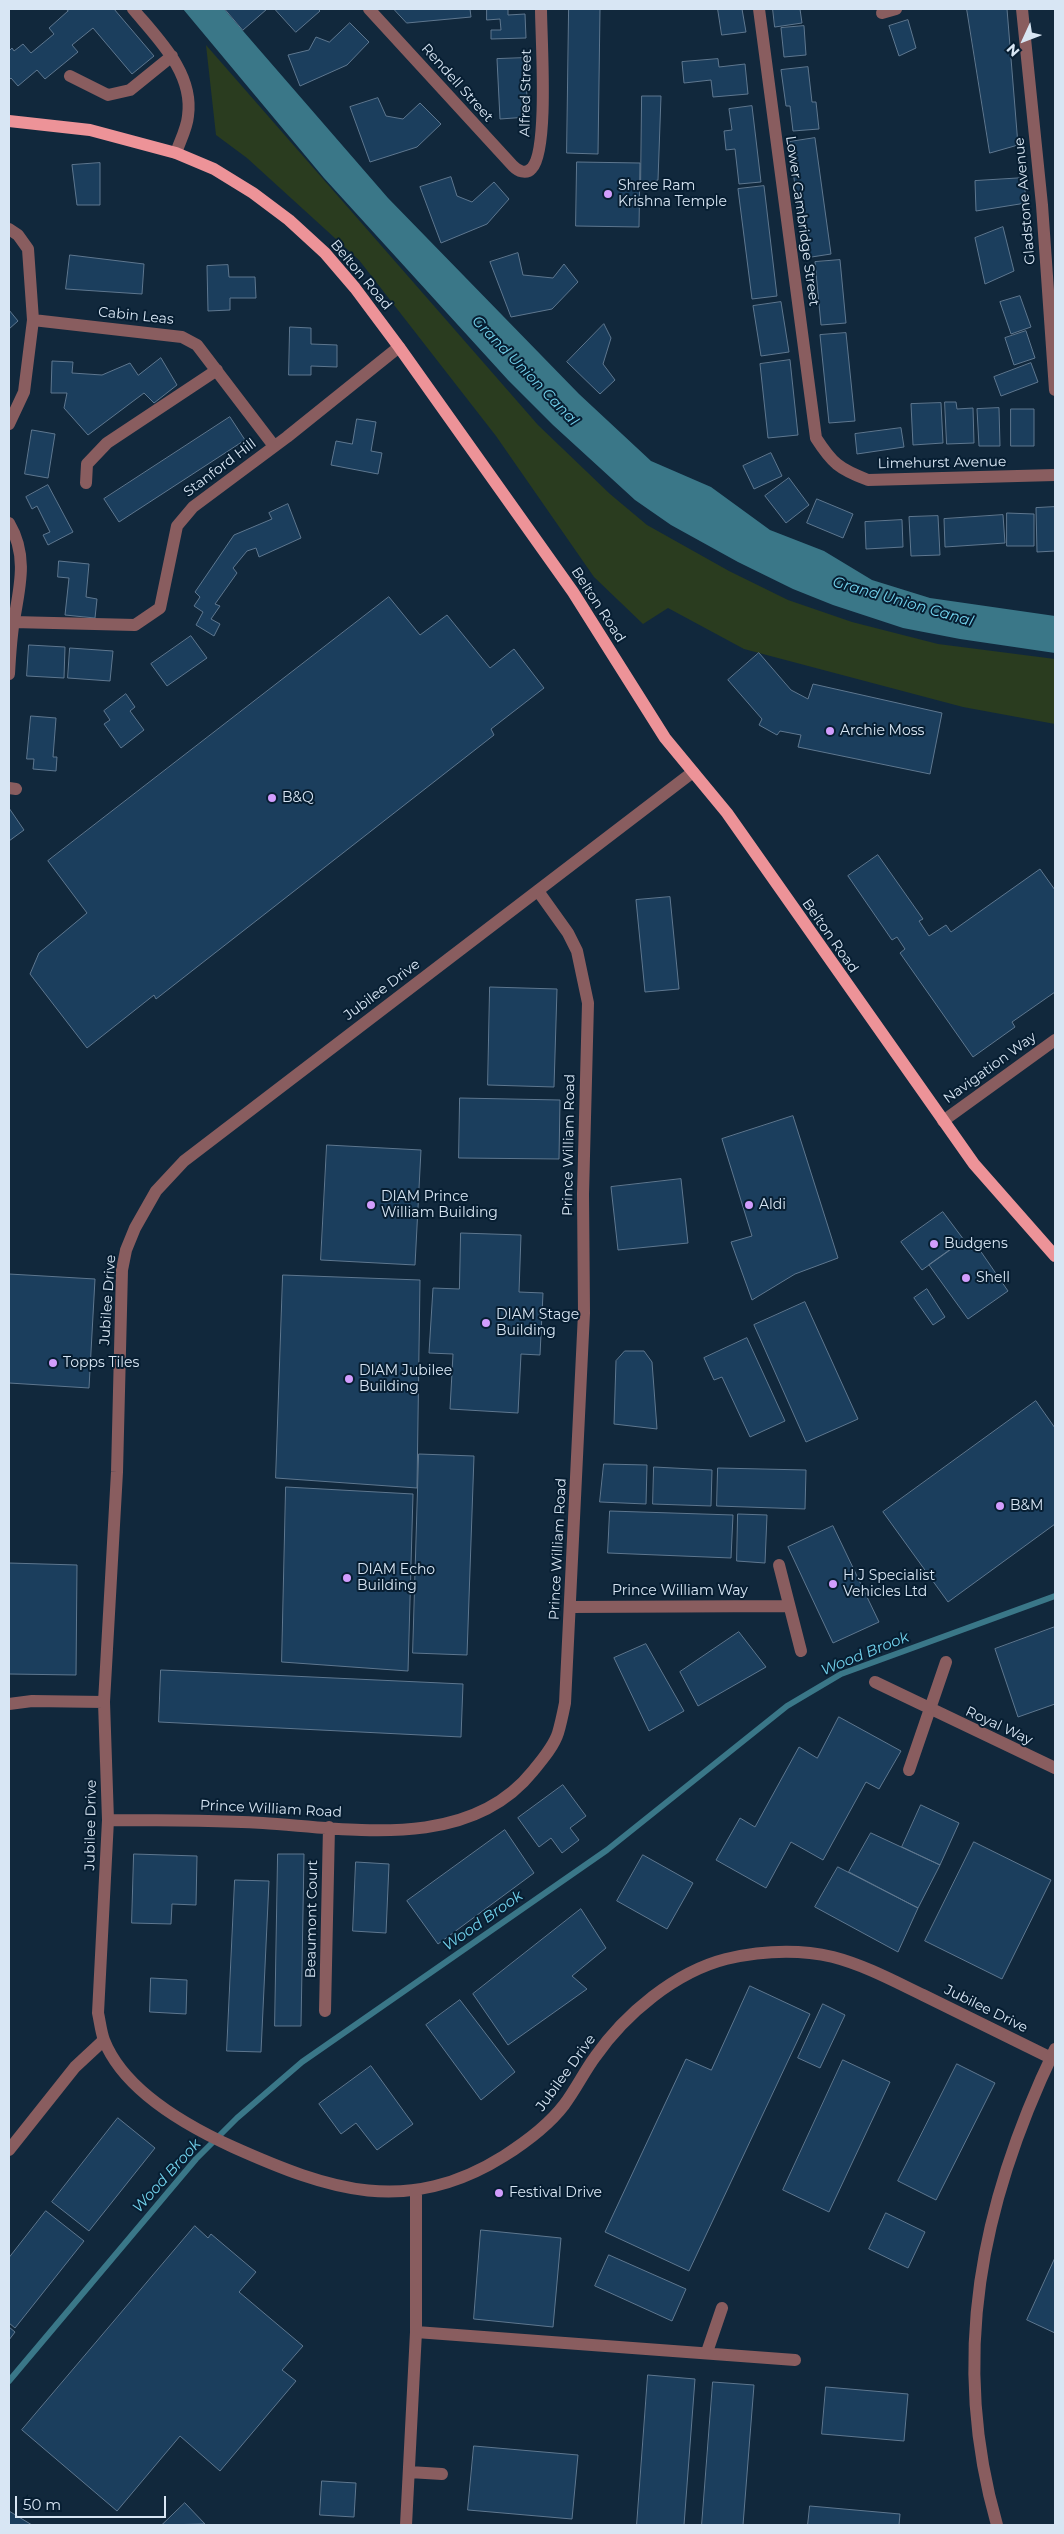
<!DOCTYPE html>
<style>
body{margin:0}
#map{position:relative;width:1064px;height:2534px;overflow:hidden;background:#11283c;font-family:Montserrat,sans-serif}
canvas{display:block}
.frame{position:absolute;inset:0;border:10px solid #d8e6f4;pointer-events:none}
.north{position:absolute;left:999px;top:15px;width:50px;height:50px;-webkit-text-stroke:4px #071e32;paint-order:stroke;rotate:227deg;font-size:14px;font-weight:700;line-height:20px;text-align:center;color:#d8e6f4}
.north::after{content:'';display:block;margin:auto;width:18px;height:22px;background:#d8e6f4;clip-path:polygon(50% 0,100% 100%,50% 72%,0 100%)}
.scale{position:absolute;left:15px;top:2496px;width:151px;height:22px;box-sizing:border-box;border:2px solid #d8e6f4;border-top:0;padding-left:6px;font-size:15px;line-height:18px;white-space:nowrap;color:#d8e6f4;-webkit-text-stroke:4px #071e32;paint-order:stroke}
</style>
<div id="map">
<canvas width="1064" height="2534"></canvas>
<div class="frame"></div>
<div class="north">N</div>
<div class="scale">50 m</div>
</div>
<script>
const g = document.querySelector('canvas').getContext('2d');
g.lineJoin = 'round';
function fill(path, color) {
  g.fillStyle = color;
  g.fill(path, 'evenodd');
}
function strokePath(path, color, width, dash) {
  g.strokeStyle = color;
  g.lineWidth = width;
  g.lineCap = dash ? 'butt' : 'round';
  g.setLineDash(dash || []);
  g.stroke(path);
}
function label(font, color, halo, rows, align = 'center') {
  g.font = font + ' Montserrat,sans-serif';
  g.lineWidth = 4;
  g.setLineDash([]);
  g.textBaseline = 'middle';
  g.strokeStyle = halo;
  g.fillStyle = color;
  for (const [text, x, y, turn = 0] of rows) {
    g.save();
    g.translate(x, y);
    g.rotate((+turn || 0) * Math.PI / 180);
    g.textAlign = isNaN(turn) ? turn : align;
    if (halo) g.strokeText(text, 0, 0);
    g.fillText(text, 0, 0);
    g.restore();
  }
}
const green = new Path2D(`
 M 206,45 L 538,425 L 610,494 L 647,525 L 729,571 L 788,600 L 852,622 L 938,644 L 1055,659 L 1055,724 L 963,707 L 744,649 L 668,608 L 643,624 L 594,577 L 496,436 L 359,260 L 247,158 L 216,135 Z`);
const water = new Path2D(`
 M 183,9 L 224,9 L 388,198 L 579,394 L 651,461 L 711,487 L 770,530 L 824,551 L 872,580 L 930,598 L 1055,616 L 1055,653 L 960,639 L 903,628 L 833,605 L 793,589 L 738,562 L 671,525 L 635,500 L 553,425 L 508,380 L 324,178 Z`);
const stream = new Path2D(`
 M 9,2381 L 196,2159 L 237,2118 L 302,2062 L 607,1850 L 787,1706 L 841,1674 L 1055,1596`);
const building = new Path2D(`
 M 66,9 L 114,9 L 154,56 L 132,74 L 93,28 L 72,45 L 78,52 L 45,79 L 37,70 L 18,86 L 11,78 L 9,80 L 9,51 L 12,48 L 14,51 L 23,44 L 31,53 L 54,34 L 49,28 L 68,11 Z
 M 225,9 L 267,9 L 243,30 Z
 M 275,9 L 318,9 L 320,11 L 296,32 Z
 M 394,9 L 470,9 L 471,17 L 407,23 Z
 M 487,9 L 508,9 L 508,15 L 525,14 L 526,38 L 491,39 L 491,30 L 501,30 L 500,19 L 487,20 Z
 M 569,9 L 600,9 L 598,154 L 567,153 Z
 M 718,9 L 742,9 L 746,32 L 722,35 Z
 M 773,9 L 800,9 L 802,23 L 775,27 Z
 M 967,9 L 1007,9 L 1018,145 L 990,153 Z
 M 908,20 L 916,48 L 899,56 L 889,26 Z
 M 350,23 L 369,42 L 347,65 L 300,86 L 288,55 L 309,50 L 316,37 L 329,42 Z
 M 804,26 L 806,55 L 784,57 L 781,28 Z
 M 525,58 L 528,117 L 500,119 L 497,59 Z
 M 718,59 L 719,67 L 745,64 L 748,94 L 713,97 L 711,80 L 684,83 L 682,62 Z
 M 808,67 L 812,102 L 816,102 L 819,129 L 793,131 L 790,106 L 786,106 L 781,70 Z
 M 642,96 L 661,96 L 658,180 L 641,184 Z
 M 378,98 L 386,116 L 403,119 L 420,103 L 441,124 L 417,147 L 370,162 L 350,107 Z
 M 752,106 L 761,182 L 739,184 L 735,149 L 726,150 L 724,131 L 732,130 L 729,109 Z
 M 815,138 L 831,254 L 805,258 L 789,142 Z
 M 577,162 L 640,163 L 639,227 L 576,226 Z
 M 100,163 L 100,205 L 77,205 L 72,165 Z
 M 451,177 L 457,196 L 472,202 L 494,182 L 509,199 L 487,224 L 441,243 L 420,187 Z
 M 1024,178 L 1026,203 L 976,211 L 975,181 Z
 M 764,186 L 777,296 L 752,299 L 738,189 Z
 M 1003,227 L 1014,271 L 985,284 L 975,238 Z
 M 518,253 L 523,275 L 553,278 L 564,264 L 578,282 L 552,309 L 511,317 L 490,262 Z
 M 70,255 L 144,264 L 142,294 L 66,289 Z
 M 840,260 L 846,323 L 821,325 L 815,262 Z
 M 228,265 L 229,277 L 255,277 L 256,298 L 230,298 L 230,310 L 208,311 L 207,266 Z
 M 1020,296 L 1031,327 L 1011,334 L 1000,302 Z
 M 781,302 L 789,352 L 761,356 L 753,306 Z
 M 9,310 L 18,321 L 9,329 Z
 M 604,324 L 611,338 L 603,364 L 615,380 L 600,394 L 567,362 Z
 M 290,327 L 311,328 L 311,344 L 337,345 L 337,367 L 311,366 L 311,375 L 289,375 Z
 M 1026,331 L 1035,358 L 1014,365 L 1005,338 Z
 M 846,333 L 855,421 L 829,423 L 820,335 Z
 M 161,358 L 177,385 L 154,403 L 144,393 L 88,435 L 64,408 L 67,393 L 51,393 L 52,361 L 73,362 L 72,373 L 102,375 L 130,363 L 138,375 Z
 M 790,360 L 798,435 L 768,438 L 760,364 Z
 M 1031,363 L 1038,382 L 1001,396 L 994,377 Z
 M 945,402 L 956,402 L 957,409 L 973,408 L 974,443 L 947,444 Z
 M 941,403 L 943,443 L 913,445 L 911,404 Z
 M 999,408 L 1000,446 L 979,446 L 977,409 Z
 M 1011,409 L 1034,409 L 1034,446 L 1011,446 Z
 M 230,417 L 245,440 L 119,522 L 104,499 Z
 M 357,419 L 376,422 L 371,451 L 382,453 L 378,474 L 331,465 L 336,441 L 352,444 Z
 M 901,428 L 904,447 L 857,454 L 855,434 Z
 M 32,430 L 55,434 L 48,478 L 25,474 Z
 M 771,453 L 782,476 L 754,489 L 743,466 Z
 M 789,478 L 809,505 L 786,523 L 765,496 Z
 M 48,485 L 73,532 L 48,545 L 43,535 L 50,532 L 37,506 L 32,509 L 26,497 Z
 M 817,499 L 853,514 L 843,538 L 807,523 Z
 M 288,504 L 301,538 L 259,557 L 256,548 L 247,551 L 233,568 L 237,573 L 215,604 L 220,606 L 211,619 L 220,624 L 214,636 L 196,625 L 203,612 L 194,606 L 200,597 L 195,592 L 234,535 L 272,519 L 269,513 Z
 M 1055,507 L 1055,551 L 1037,552 L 1036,508 Z
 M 1007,513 L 1034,514 L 1034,546 L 1007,546 Z
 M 1003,515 L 1005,543 L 945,547 L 944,519 Z
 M 938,516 L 940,555 L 911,556 L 909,517 Z
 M 902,520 L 903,547 L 866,549 L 865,522 Z
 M 59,561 L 89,564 L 86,597 L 97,599 L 95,618 L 65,615 L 69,578 L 58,577 Z
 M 389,597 L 420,635 L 447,615 L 490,668 L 514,649 L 544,688 L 491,729 L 494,735 L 156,999 L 154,995 L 87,1048 L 30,974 L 39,953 L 87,913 L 48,861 Z
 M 191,636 L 207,658 L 167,686 L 151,664 Z
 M 29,645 L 65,647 L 64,678 L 27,676 Z
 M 70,648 L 113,651 L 110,681 L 68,678 Z
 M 759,653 L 791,690 L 808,699 L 813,684 L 942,713 L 930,774 L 798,747 L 801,735 L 780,731 L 777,735 L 759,725 L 762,719 L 728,680 Z
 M 126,694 L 135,707 L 130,711 L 144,730 L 121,748 L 104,724 L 110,720 L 104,711 Z
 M 31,716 L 56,718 L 53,757 L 57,757 L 56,771 L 33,769 L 34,759 L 27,759 Z
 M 9,808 L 24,830 L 9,841 Z
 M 878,855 L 923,919 L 919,921 L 929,936 L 946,925 L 951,932 L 1040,869 L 1055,890 L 1055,992 L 1012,1022 L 1015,1027 L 973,1057 L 900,953 L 905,949 L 897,937 L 892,940 L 848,876 Z
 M 670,897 L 679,989 L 645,992 L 636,900 Z
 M 490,987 L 557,989 L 554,1087 L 488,1085 Z
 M 460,1098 L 560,1100 L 559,1159 L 459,1158 Z
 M 793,1116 L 838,1258 L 795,1274 L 752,1300 L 731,1242 L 752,1236 L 722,1139 Z
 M 327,1145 L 421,1150 L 415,1265 L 321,1260 Z
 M 681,1179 L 688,1243 L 618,1250 L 611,1187 Z
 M 943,1212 L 964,1240 L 922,1270 L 901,1242 Z
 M 461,1233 L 521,1235 L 519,1292 L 543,1293 L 540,1355 L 521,1354 L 518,1413 L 450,1409 L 453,1354 L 429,1353 L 433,1288 L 459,1289 Z
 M 964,1240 L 971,1250 L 977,1246 L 1008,1291 L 968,1319 L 929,1265 Z
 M 9,1274 L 95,1279 L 89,1388 L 9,1383 Z
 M 283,1275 L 420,1280 L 417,1488 L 276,1478 Z
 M 927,1289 L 945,1317 L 933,1325 L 914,1298 Z
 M 805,1302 L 858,1419 L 806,1442 L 754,1325 Z
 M 747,1338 L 785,1421 L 750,1437 L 722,1377 L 714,1380 L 704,1358 Z
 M 625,1351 L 644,1351 L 652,1362 L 657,1429 L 614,1424 L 616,1361 Z
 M 1036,1401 L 1055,1428 L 1055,1524 L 948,1602 L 883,1512 Z
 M 419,1454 L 474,1456 L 467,1655 L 413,1653 Z
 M 604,1464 L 647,1465 L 646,1504 L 600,1502 Z
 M 654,1467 L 712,1470 L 711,1506 L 653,1504 Z
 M 718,1468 L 806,1470 L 805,1509 L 717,1506 Z
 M 286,1487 L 413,1494 L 408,1671 L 282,1662 Z
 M 610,1511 L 733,1515 L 731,1558 L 608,1553 Z
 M 738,1514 L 767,1515 L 765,1563 L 737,1561 Z
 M 833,1526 L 879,1622 L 833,1643 L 788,1547 Z
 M 9,1563 L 77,1565 L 76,1675 L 9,1674 Z
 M 1055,1627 L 1055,1704 L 1018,1717 L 995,1649 Z
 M 739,1632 L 766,1667 L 698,1706 L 680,1672 Z
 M 646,1644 L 684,1711 L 649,1731 L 614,1658 Z
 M 161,1670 L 463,1684 L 461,1737 L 159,1722 Z
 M 839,1717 L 901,1751 L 879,1789 L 866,1782 L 823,1860 L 791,1842 L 766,1888 L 716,1860 L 740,1818 L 755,1827 L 799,1747 L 817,1758 Z
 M 563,1785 L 586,1816 L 570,1828 L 579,1840 L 562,1853 L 551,1838 L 539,1847 L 518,1818 Z
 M 921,1805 L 959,1823 L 940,1865 L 902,1847 Z
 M 505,1830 L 534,1873 L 438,1944 L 407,1901 Z
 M 871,1833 L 940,1865 L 918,1908 L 849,1872 Z
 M 974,1842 L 1051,1880 L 1002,1979 L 925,1941 Z
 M 134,1854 L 197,1856 L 196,1905 L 172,1904 L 171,1924 L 132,1923 Z
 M 278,1854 L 304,1854 L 301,2026 L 275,2026 Z
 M 643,1855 L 693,1883 L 667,1929 L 617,1901 Z
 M 356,1862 L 389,1864 L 386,1933 L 353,1931 Z
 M 838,1867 L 918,1908 L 898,1952 L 815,1907 Z
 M 235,1880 L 269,1881 L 261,2052 L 227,2051 Z
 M 581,1909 L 606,1948 L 572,1976 L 587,1989 L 508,2045 L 473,1994 Z
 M 151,1978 L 187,1980 L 186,2014 L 150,2012 Z
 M 750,1986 L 810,2014 L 689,2271 L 605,2232 L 686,2059 L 711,2070 Z
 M 460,2000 L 515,2072 L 481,2100 L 426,2025 Z
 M 823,2004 L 845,2015 L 820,2068 L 798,2058 Z
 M 843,2060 L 890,2082 L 829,2212 L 783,2190 Z
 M 957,2064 L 995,2083 L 936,2200 L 898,2181 Z
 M 371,2066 L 413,2124 L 377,2150 L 356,2123 L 341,2134 L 319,2104 Z
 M 118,2118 L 155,2148 L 89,2231 L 52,2202 Z
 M 46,2211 L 84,2241 L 15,2328 L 9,2323 L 9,2258 Z
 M 886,2213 L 925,2232 L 908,2268 L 869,2249 Z
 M 195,2226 L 208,2238 L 211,2234 L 256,2272 L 239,2292 L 303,2346 L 282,2370 L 296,2381 L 220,2471 L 180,2436 L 117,2511 L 22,2430 Z
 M 481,2230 L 561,2238 L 553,2327 L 474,2319 Z
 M 609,2255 L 686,2289 L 672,2321 L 595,2286 Z
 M 1055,2258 L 1055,2333 L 1027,2320 Z
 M 9,2327 L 15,2332 L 9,2340 Z
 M 648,2375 L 695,2379 L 684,2525 L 637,2525 Z
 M 713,2382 L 754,2385 L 743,2525 L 702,2525 Z
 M 826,2387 L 908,2394 L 904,2441 L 822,2434 Z
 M 474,2446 L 578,2455 L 572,2519 L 468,2510 Z
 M 322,2481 L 356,2483 L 354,2517 L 320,2515 Z
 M 185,2503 L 205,2524 L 162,2525 Z
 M 810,2506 L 900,2514 L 899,2525 L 808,2525 Z
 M 9,2511 L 32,2525 L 9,2525 Z`);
const minor = new Path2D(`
 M 133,9 C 158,39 194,73 188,116 C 187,128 180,141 176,153
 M 369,9 L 513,166 C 518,171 526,175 532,168 C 549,150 541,37 541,9
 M 759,9 L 816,438 C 832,463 839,469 868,480 L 1055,475
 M 1022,9 L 1042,205 L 1055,390
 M 882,13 L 896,9
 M 70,76 L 108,95 L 130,90 L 172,56
 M 9,229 L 18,235 L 28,249 L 33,320 L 24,392 L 9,424
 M 33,320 L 182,337 L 197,345 L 274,446
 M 86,483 L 87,464 L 107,443 L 217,370
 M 9,523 C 28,555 20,586 14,620 C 11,638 10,656 9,674
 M 13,622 L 135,625 L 160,608 L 177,526 L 193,507 L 287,437 L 399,347
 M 693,772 L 184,1161 L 156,1191 L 135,1228 L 126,1250 L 122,1270 L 117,1472 L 104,1702 L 108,1820 L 98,2013 C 100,2022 101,2032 104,2040 C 124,2091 187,2126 233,2147 C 329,2190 407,2217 504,2156 C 526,2142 548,2126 564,2105 C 576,2089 584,2072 595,2057 C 625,2014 675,1972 726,1959 C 761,1951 798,1949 833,1957 C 864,1965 894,1981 923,1995 C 965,2016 1008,2037 1051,2058
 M 9,788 L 16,789
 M 943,1121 L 1055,1040
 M 779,1565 L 801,1651
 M 570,1607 L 789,1606
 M 875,1682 L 1055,1768
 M 9,1704 L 32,1701 L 104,1702
 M 909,1770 L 946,1662
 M 108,1820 C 160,1820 212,1820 263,1823 C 353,1829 469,1851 533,1771 C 542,1760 554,1746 558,1733 C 561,1723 563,1713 565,1703 L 584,1313 L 583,1194 L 588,1003 L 577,951 L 568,933 L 538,891
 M 325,2011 L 329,1827
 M 9,2150 L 75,2067 L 104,2040
 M 416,2332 L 795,2360
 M 707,2352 L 722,2308
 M 409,2472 L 442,2474
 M 406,2525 L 416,2332 L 416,2190
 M 997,2525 C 949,2358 981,2203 1055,2049`);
const major = new Path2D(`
 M 9,121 L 90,130 L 176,153 L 214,169 L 253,193 L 289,220 L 325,253 L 355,288 L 399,347 L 573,592 L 665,738 L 727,813 L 974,1164 L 1055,1256`);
const markers = [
 [608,194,5,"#d29dfd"],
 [830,731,5,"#d29dfd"],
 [272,798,5,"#d29dfd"],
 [371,1205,5,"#d29dfd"],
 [749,1205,5,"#d29dfd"],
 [934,1244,5,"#d29dfd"],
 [966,1278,5,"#d29dfd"],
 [486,1323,5,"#d29dfd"],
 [53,1363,5,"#d29dfd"],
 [349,1379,5,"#d29dfd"],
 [1000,1506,5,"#d29dfd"],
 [347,1578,5,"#d29dfd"],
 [833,1584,5,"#d29dfd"],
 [499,2193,5,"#d29dfd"]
];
const streetNames = [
 ["Rendell Street",457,83,48],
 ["Alfred Street",526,93,-89],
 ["Gladstone Avenue",1025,201,-95],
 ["Lower Cambridge Street",802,221,82],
 ["Belton Road",361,275,50],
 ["Cabin Leas",136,316,6],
 ["Limehurst Avenue",942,463,-1],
 ["Stanford Hill",220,468,-37],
 ["Belton Road",598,605,57],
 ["Belton Road",830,936,55],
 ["Jubilee Drive",382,990,-37],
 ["Navigation Way",990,1068,-36],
 ["Prince William Road",569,1145,-89],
 ["Jubilee Drive",108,1300,-86],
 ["Prince William Road",558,1549,-87],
 ["Prince William Way",680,1591],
 ["Royal Way",999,1726,25],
 ["Prince William Road",271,1809,3],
 ["Jubilee Drive",91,1825,-89],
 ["Beaumont Court",312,1919,-89],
 ["Jubilee Drive",986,2009,26],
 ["Jubilee Drive",566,2073,-54]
];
const poiNames = [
 ["Shree Ram",618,186],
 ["Krishna Temple",618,202],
 ["Archie Moss",840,731],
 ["B&Q",282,798],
 ["DIAM Prince",381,1197],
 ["William Building",381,1213],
 ["Aldi",759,1205],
 ["Budgens",944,1244],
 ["Shell",976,1278],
 ["DIAM Stage",496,1315],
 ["Building",496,1331],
 ["Topps Tiles",63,1363],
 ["DIAM Jubilee",359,1371],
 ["Building",359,1387],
 ["B&M",1010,1506],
 ["DIAM Echo",357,1570],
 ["Building",357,1586],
 ["H J Specialist",843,1576],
 ["Vehicles Ltd",843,1592],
 ["Festival Drive",509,2193]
];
const waterNames = [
 ["Grand Union Canal",525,371,46],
 ["Grand Union Canal",903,602,16],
 ["Wood Brook",865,1654,-22],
 ["Wood Brook",483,1921,-35],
 ["Wood Brook",167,2176,-48]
];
fill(green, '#2a3c1f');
fill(water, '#3a7788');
strokePath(stream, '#3a7788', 6);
fill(building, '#1b3e5d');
strokePath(building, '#5e778f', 1);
strokePath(minor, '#895d5f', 12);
strokePath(major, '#ed9398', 12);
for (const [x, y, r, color] of markers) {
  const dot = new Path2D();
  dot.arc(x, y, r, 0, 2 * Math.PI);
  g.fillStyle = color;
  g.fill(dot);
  strokePath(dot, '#071e32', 2);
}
label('14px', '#d8e6f4', '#071e32', streetNames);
label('14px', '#d8e6f4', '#071e32', poiNames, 'left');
label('italic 15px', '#72d2ec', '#071e32', waterNames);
</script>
